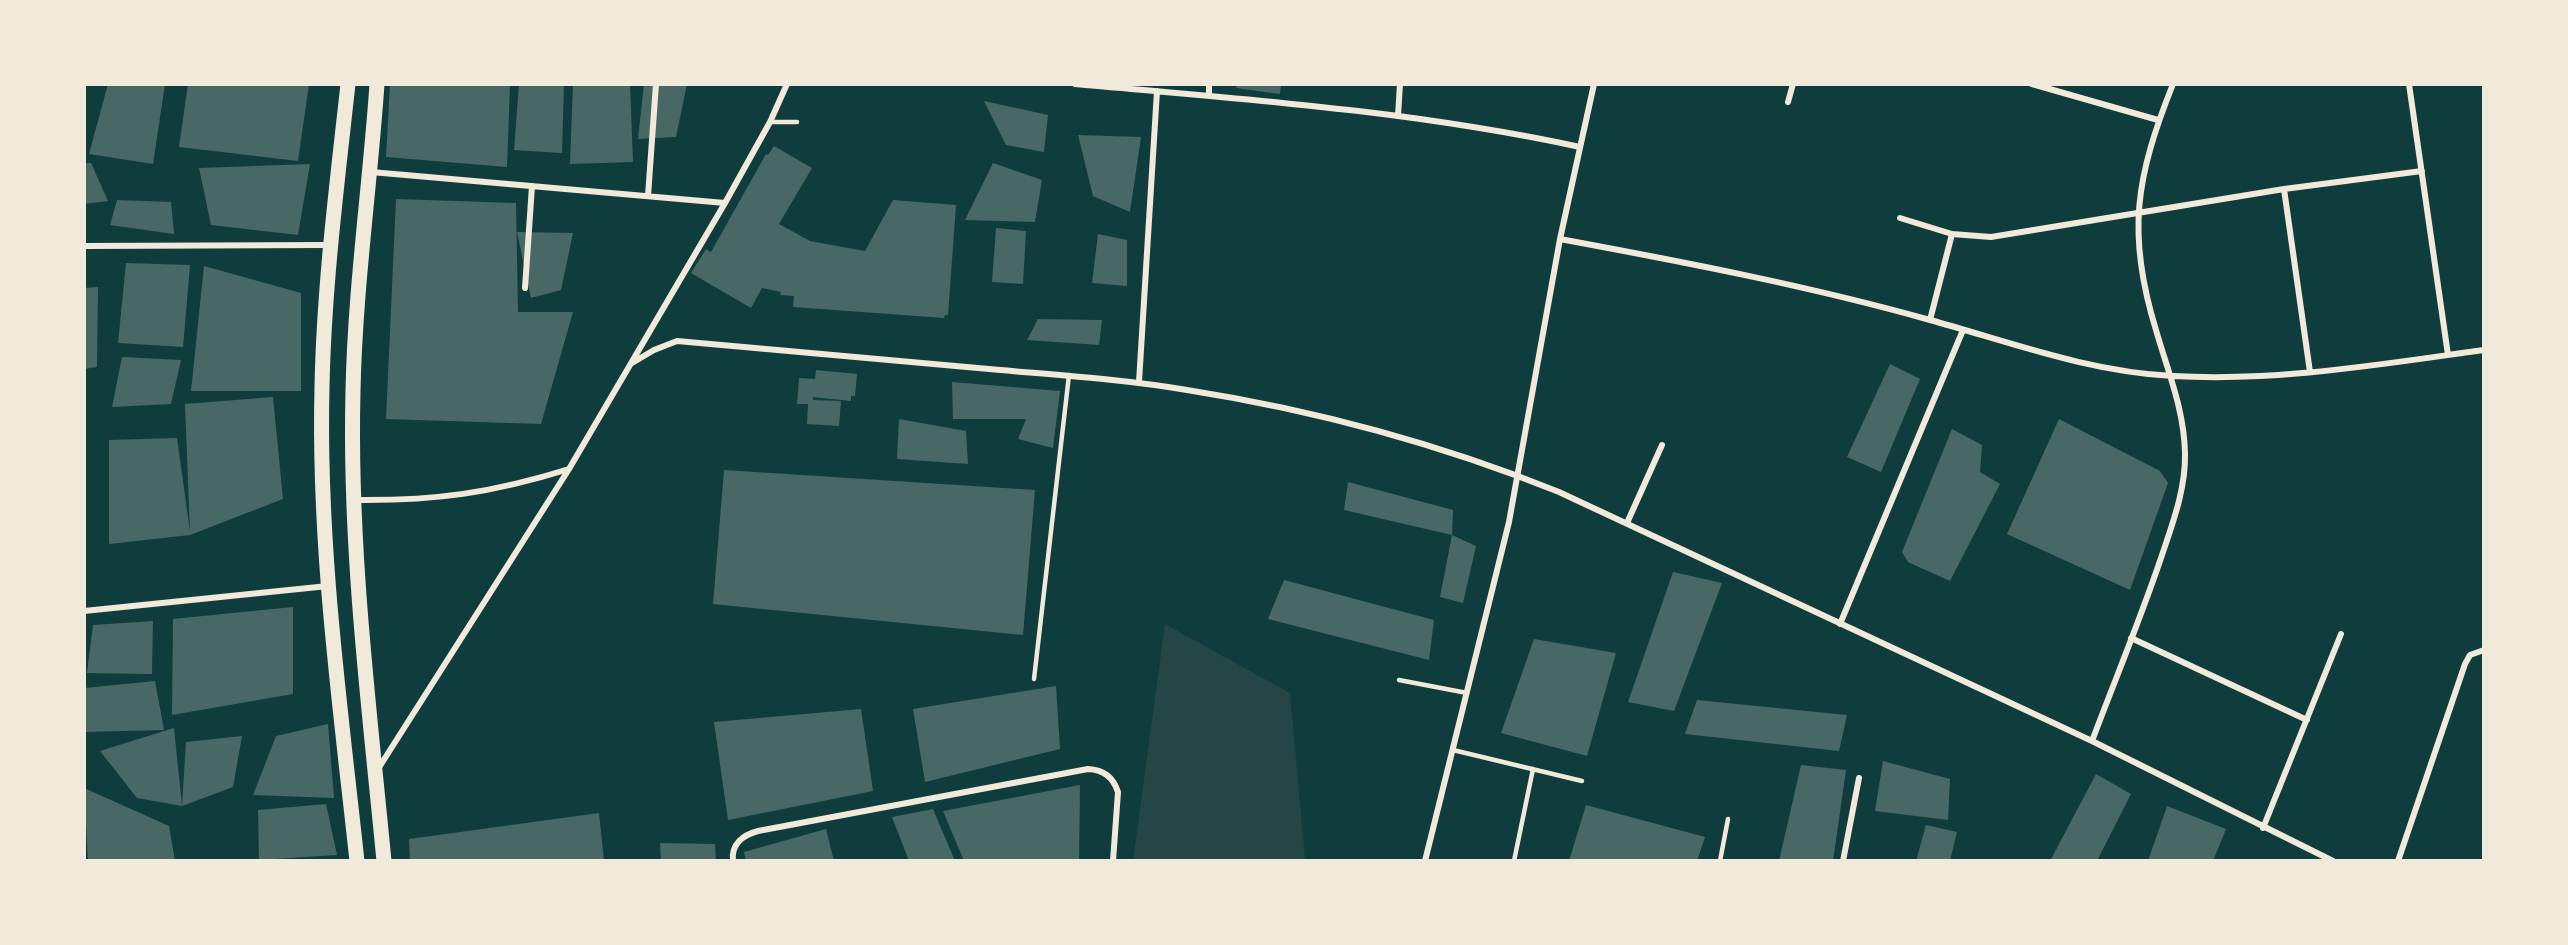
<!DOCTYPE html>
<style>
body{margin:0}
#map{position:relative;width:2568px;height:945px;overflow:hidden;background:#0f3d3e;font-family:Georgia,serif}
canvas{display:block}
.frame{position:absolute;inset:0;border:86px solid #f1e9da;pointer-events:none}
</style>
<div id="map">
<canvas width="2568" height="945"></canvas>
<div class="frame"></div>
</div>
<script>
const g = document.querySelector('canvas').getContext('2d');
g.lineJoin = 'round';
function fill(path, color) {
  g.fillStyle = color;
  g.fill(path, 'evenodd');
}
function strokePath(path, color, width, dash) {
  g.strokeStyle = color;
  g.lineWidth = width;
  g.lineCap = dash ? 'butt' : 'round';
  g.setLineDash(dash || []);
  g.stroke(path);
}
const green = new Path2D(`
 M 1165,624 L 1290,693 L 1305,860 L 1133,861 Z`);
const building = new Path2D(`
 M 108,84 L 165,84 L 153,164 L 89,154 Z
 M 188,84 L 309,84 L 298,161 L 179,147 Z
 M 390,84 L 510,84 L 507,167 L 386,157 Z
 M 519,84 L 564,84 L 562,153 L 514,150 Z
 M 573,84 L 630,84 L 633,162 L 570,164 Z
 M 644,84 L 687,84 L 676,137 L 638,139 Z
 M 1237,84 L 1281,84 L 1280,94 L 1236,88 Z
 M 984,101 L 1048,115 L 1044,152 L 1006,145 Z
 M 1078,135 L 1141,137 L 1130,212 L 1093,196 Z
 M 774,146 L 812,168 L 779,224 L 810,241 L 865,251 L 893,200 L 956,205 L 948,315 L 945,315 L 944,318 L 793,307 L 794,296 L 780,295 L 781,292 L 762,288 L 751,308 L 691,273 L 706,249 L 711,252 L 766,154 L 768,155 Z
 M 84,163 L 91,163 L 108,201 L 84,204 Z
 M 993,163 L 1042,180 L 1035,222 L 965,220 Z
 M 310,164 L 298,235 L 211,225 L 199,168 Z
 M 396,199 L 516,203 L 518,312 L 573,312 L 541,424 L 386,419 Z
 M 117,200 L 171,202 L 174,234 L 110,225 Z
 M 996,228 L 1026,231 L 1023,284 L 992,282 Z
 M 517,232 L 573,233 L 561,290 L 531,298 Z
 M 1098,234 L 1127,240 L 1127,286 L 1092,283 Z
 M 126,263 L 190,265 L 183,347 L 118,343 Z
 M 204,266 L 301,293 L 301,391 L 191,391 Z
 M 98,287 L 97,367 L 84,369 L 84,288 Z
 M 1038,319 L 1102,320 L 1099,345 L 1027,340 Z
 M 122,357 L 181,360 L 171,404 L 112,407 Z
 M 1890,364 L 1920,379 L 1881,472 L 1847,457 Z
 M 816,370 L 857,374 L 855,396 L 851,396 L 851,401 L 813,397 L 813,400 L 841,401 L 839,426 L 807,424 L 808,404 L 797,404 L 799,378 L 815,379 Z
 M 952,382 L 1060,391 L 1053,448 L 1018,439 L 1026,419 L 953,419 Z
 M 273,397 L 283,499 L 190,535 L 109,544 L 109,440 L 177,438 L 190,532 L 185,404 Z
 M 899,419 L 966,431 L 968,464 L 897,459 Z
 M 2059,419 L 2160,471 L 2168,483 L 2130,590 L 2007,534 Z
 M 1952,429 L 1982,445 L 1980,472 L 2000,484 L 1950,581 L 1908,562 L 1902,552 Z
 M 724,470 L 1035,490 L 1023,635 L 713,604 Z
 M 1348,482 L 1453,510 L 1452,535 L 1344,510 Z
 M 1452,535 L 1476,546 L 1463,603 L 1440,597 Z
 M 1673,572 L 1722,583 L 1674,711 L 1628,702 Z
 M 1284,580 L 1434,620 L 1429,660 L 1268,619 Z
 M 293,607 L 293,694 L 172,715 L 173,619 Z
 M 153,621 L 152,674 L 87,673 L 93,625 Z
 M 1534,639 L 1616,653 L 1587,756 L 1501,733 Z
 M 155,681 L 164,730 L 84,732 L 84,688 Z
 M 1056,686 L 1060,749 L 925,782 L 913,709 Z
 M 1697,700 L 1847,715 L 1839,751 L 1685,734 Z
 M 861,709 L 873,791 L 728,820 L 714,722 Z
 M 328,724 L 334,798 L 253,795 L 276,736 Z
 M 174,728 L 182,806 L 137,798 L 100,751 Z
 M 242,736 L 233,787 L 182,806 L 186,742 Z
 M 1883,761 L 1950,779 L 1948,820 L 1875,811 Z
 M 1801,765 L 1846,770 L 1833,861 L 1779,861 Z
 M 2096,774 L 2131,794 L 2097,861 L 2050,861 Z
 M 1080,785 L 1079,861 L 964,861 L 943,811 Z
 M 84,788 L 169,826 L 175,861 L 88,861 Z
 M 326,804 L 337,855 L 259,860 L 258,810 Z
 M 1586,805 L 1705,837 L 1697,861 L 1569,861 Z
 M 2167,806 L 2226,829 L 2213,861 L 2148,861 Z
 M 933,809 L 955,861 L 909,861 L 892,817 Z
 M 599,813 L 604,861 L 410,861 L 409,839 Z
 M 1926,825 L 1957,832 L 1950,861 L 1916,861 Z
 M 826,829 L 834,861 L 746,861 L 744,852 Z
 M 660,843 L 715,844 L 716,861 L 661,861 Z`);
const service = new Path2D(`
 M 770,122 L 797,122
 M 1034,679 L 1069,375
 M 1399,680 L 1467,693
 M 1453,750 L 1582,781
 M 1514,861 L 1533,769
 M 1720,861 L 1728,819`);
const minor = new Path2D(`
 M 1075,84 C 1244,99 1413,111 1580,147
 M 2032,84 L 2158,120
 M 2409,84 L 2448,355
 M 1209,96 L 1209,84
 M 1788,102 L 1793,84
 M 1398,116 L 1400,84
 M 371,172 L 725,203
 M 2284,189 L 2310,372
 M 648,196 L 656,84
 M 1900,218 L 1952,234 L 1991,237 L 2284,189 L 2422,171
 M 1560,239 C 1684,262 1809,286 1930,320 C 2010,342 2089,372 2173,376 C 2277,382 2382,364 2484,350
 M 84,246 L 329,245
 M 525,288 L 532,186
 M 1930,320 L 1952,234
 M 632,363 L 654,350 L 677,341 C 781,351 885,360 989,369 C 1055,375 1121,379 1187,390 C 1314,410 1440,444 1559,492 L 2092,741 L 2333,861
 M 1139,382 L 1157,91
 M 354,500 C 435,501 492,493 569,469
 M 1627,523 L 1662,445
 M 84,611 L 328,586
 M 1840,624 L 1963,330
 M 2131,638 L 2307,720
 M 2092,741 C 2115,680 2140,620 2161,558 C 2172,525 2186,489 2185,453 C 2184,409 2168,372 2156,330 C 2126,233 2136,177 2173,84
 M 378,769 L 569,469 L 725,203 L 770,122 L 787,84
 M 2263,828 L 2341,634
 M 733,861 C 731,844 743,835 758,831 L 1088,769 C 1104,770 1113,777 1118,792 L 1113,861
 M 1425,861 L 1509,522 L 1560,239 L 1594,84
 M 1843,861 L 1859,778
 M 2398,861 L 2465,664 L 2470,655 L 2484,650`);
const primary = new Path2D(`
 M 348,84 C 337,184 324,286 322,387 C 318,545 340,704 357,861
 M 377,84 C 370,186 355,289 353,391 C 349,548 369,705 384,861`);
fill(green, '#244646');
fill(building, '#486865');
strokePath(service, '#f1e9da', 4.5);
strokePath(minor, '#f1e9da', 6);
strokePath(primary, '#f1e9da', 15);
</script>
